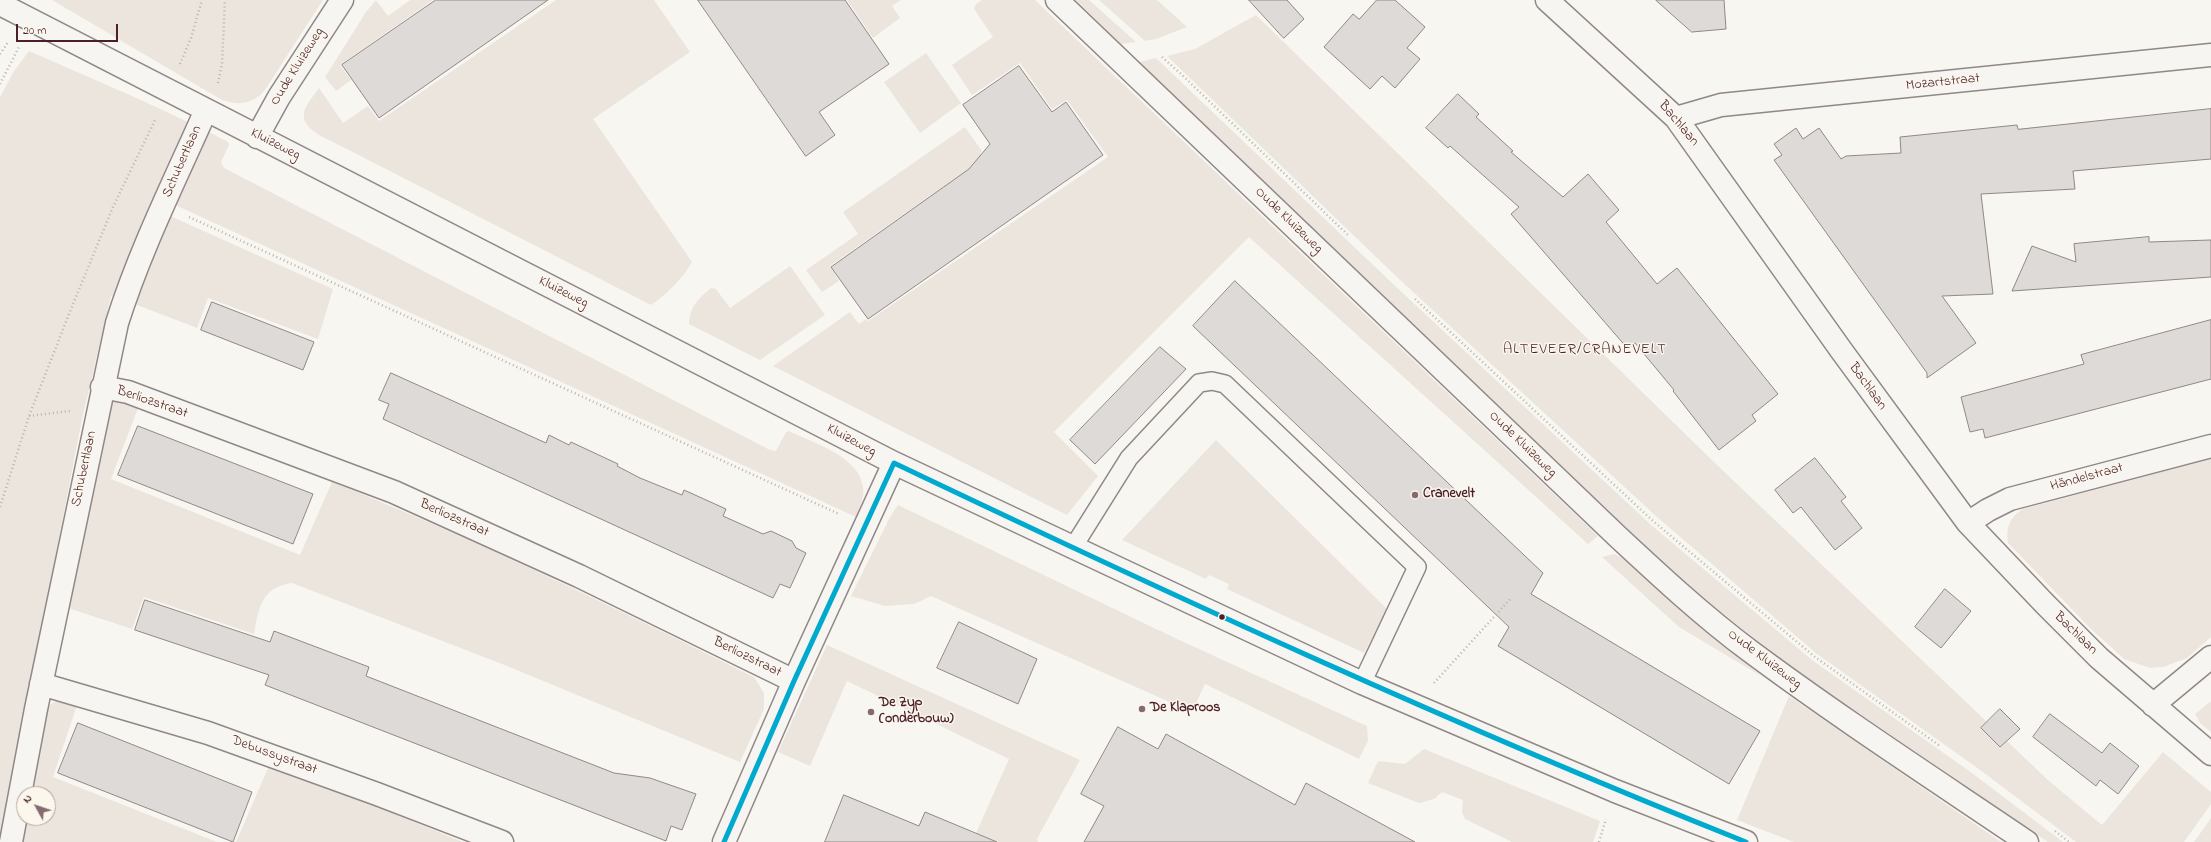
<!DOCTYPE html>
<meta charset="utf-8">
<style>
body{margin:0}
#map{position:relative;width:2211px;height:842px;overflow:hidden;background:#f8f6f0;font-family:"Indie Flower",sans-serif}
canvas{display:block}
.north{position:absolute;left:16px;top:786px;width:40px;height:40px;box-sizing:border-box;background:#fbf7ec;border:1px solid #b4a19f;border-radius:50%;rotate:310deg;font-size:11px;font-weight:700;line-height:16px;text-align:center;color:#4a1f2b}
.north::after{content:'';display:block;margin:auto;width:14px;height:18px;background:#876a70;clip-path:polygon(50% 0,100% 100%,50% 72%,0 100%)}
.scale{position:absolute;left:16px;top:24px;width:102px;height:18px;box-sizing:border-box;border:2px solid #4a1f2b;border-top:0;padding-left:5px;font-size:12px;line-height:14px;white-space:nowrap;color:#4a1f2b;-webkit-text-stroke:3px #fbf7ec;paint-order:stroke}
</style>
<div id="map">
<canvas width="2211" height="842"></canvas>
<div class="north">N</div>
<div class="scale">20 m</div>
</div>
<script>
const g = document.querySelector('canvas').getContext('2d');
g.lineJoin = 'round';
function fill(path, color) {
  g.fillStyle = color;
  g.fill(path, 'evenodd');
}
function strokePath(path, color, width, dash) {
  g.strokeStyle = color;
  g.lineWidth = width;
  g.lineCap = dash ? 'butt' : 'round';
  g.setLineDash(dash || []);
  g.stroke(path);
}
function label(font, color, halo, rows, align = 'center') {
  g.font = font + ' "Indie Flower",sans-serif';
  g.lineWidth = 3;
  g.setLineDash([]);
  g.textBaseline = 'middle';
  g.strokeStyle = halo;
  g.fillStyle = color;
  for (const [text, x, y, turn = 0] of rows) {
    g.save();
    g.translate(x, y);
    g.rotate((+turn || 0) * Math.PI / 180);
    g.textAlign = isNaN(turn) ? turn : align;
    if (halo) g.strokeText(text, 0, 0);
    g.fillText(text, 0, 0);
    g.restore();
  }
}
const green = new Path2D(`
 M 52,0 L 323,0 L 265,90 C 253,104 239,106 222,100 Z
 M 376,0 L 388,16 L 410,0 L 433,0 L 340,65 L 351,80 L 336,91 L 325,77 L 366,12 Z
 M 556,0 L 654,0 L 690,52 L 593,119 L 692,262 C 683,278 667,294 651,305 L 341,146 C 328,139 297,129 305,109 C 308,102 314,95 319,88 L 343,123 L 368,106 L 379,121 Z
 M 847,0 L 901,0 L 892,6 L 900,18 L 873,38 Z
 M 982,0 L 1035,0 L 1598,536 L 1588,544 L 1249,237 L 1054,432 L 1098,476 L 1067,515 L 773,366 L 850,312 L 859,324 L 866,319 L 868,321 L 1108,157 L 1067,100 L 1052,109 L 1020,63 L 972,95 L 952,65 L 993,37 L 974,9 L 976,4 Z
 M 1076,0 L 1089,0 L 1136,42 L 1121,44 Z
 M 1099,0 L 1157,0 L 1187,27 L 1156,39 L 1145,41 Z
 M 1256,15 L 1716,464 L 2049,781 L 2102,825 L 2163,752 L 2211,792 L 2211,804 L 2184,842 L 2076,842 L 1976,767 L 1817,654 L 1657,517 L 1398,278 L 1167,56 L 1195,49 Z
 M 29,51 L 139,99 L 192,124 L 117,297 L 111,296 L 82,419 L 0,842 L 0,97 L 14,71 Z
 M 926,53 L 961,103 L 920,133 L 884,82 Z
 M 1156,58 L 1392,283 L 1650,524 L 1812,660 L 1972,773 L 2063,842 L 2048,842 L 1802,675 L 1708,602 L 1665,565 L 1139,62 Z
 M 965,127 L 982,151 L 980,153 L 984,158 L 830,266 L 839,281 L 822,292 L 806,270 L 858,234 L 843,212 Z
 M 207,131 L 228,142 L 229,145 L 221,162 L 224,168 L 770,450 L 776,451 L 786,432 L 789,431 C 813,443 859,456 863,487 C 865,497 859,507 856,517 L 173,204 Z
 M 168,215 L 333,289 L 318,339 L 208,298 L 197,328 L 132,303 Z
 M 790,266 L 825,315 L 760,360 L 689,324 C 690,306 698,299 711,288 L 716,289 L 730,308 Z
 M 120,401 L 138,408 L 111,479 L 300,555 L 332,482 C 476,539 615,608 754,677 L 764,693 L 764,709 L 740,762 L 502,664 L 292,583 C 261,588 259,607 254,634 L 144,597 L 132,629 L 68,608 L 108,407 L 113,402 Z
 M 1216,440 L 1387,609 L 1364,653 L 1227,589 L 1229,584 L 1209,575 L 1206,579 L 1122,540 Z
 M 2211,459 L 2211,637 L 2187,658 L 2163,667 L 2150,668 L 2124,659 L 2090,628 L 2008,543 C 2006,527 2009,518 2023,509 Z
 M 898,505 L 1177,639 L 1367,726 L 1368,741 L 1359,759 L 1205,684 L 1192,712 L 931,596 L 914,604 L 885,606 L 851,596 L 890,517 Z
 M 1614,554 L 1623,558 L 1693,620 L 1761,676 L 1679,627 L 1602,557 Z
 M 827,645 L 1080,760 L 1037,839 L 1038,842 L 972,842 L 1009,759 L 847,681 L 810,766 L 778,752 Z
 M 1789,696 L 2001,842 L 1794,842 L 1737,820 Z
 M 56,701 L 67,702 L 77,705 L 53,777 L 217,842 L 22,842 L 27,818 L 48,818 L 48,794 L 31,794 L 48,706 Z
 M 2211,701 L 2211,732 L 2200,723 L 2195,714 Z
 M 1424,749 L 1600,821 L 1593,842 L 1512,842 L 1465,819 L 1462,812 L 1463,800 L 1442,792 L 1434,799 L 1419,803 L 1368,783 L 1378,761 L 1405,764 Z
 M 268,768 L 370,804 L 463,842 L 236,842 Z
 M 2211,818 L 2211,842 L 2194,842 Z`);
const building = new Path2D(`
 M 436,0 L 548,0 L 379,118 L 342,65 Z
 M 698,0 L 845,0 L 889,64 L 819,112 L 835,135 L 806,156 Z
 M 1249,0 L 1287,0 L 1304,19 L 1284,38 Z
 M 1377,0 L 1395,0 L 1425,27 L 1407,48 L 1420,59 L 1395,88 L 1382,76 L 1370,89 L 1324,47 L 1353,14 L 1359,19 Z
 M 1656,0 L 1724,0 L 1726,29 L 1692,32 Z
 M 1019,66 L 1052,112 L 1066,102 L 1103,155 L 868,319 L 831,267 L 969,169 L 990,144 L 963,105 Z
 M 1458,94 L 1479,114 L 1476,117 L 1513,151 L 1511,152 L 1563,197 L 1588,174 L 1619,210 L 1606,222 L 1657,284 L 1677,268 L 1778,394 L 1752,415 L 1756,421 L 1719,450 L 1673,391 L 1674,390 L 1635,343 L 1628,349 L 1511,214 L 1519,207 L 1450,146 L 1448,148 L 1426,128 Z
 M 2211,109 L 2211,159 L 2073,171 L 2075,189 L 1981,194 L 1993,294 L 1942,296 L 1976,343 L 1927,378 L 1927,373 L 1774,160 L 1782,155 L 1774,144 L 1796,128 L 1803,139 L 1819,128 L 1841,159 L 1846,156 L 1901,153 L 1900,137 L 2017,125 L 2018,129 Z
 M 2149,237 L 2149,242 L 2211,240 L 2211,277 L 2012,291 L 2032,246 L 2076,262 L 2074,244 Z
 M 1235,281 L 1543,573 L 1531,594 L 1760,731 L 1729,784 L 1498,646 L 1509,627 L 1193,326 Z
 M 212,302 L 314,342 L 303,370 L 201,330 Z
 M 2211,320 L 2211,379 L 1985,438 L 1983,429 L 1970,432 L 1961,397 L 2084,364 L 2081,355 Z
 M 1160,347 L 1186,369 L 1095,464 L 1070,440 Z
 M 391,373 L 546,443 L 549,435 L 569,445 L 571,442 L 618,464 L 617,466 L 640,478 L 682,495 L 684,490 L 726,509 L 723,516 L 763,534 L 771,531 L 792,541 L 796,548 L 806,553 L 790,588 L 780,584 L 773,598 L 383,419 L 389,404 L 379,400 Z
 M 138,426 L 313,494 L 293,544 L 118,475 Z
 M 1815,458 L 1846,497 L 1841,501 L 1862,528 L 1835,550 L 1801,507 L 1793,513 L 1775,490 Z
 M 1945,589 L 1971,611 L 1941,648 L 1915,627 Z
 M 145,600 L 270,642 L 274,631 L 369,667 L 366,676 L 614,773 L 650,778 L 696,794 L 682,830 L 671,826 L 666,841 L 265,685 L 269,675 L 135,630 Z
 M 959,622 L 1037,659 L 1018,704 L 937,668 Z
 M 2000,709 L 2020,729 L 2000,747 L 1981,728 Z
 M 2050,714 L 2102,753 L 2110,743 L 2139,766 L 2118,794 L 2100,780 L 2096,786 L 2033,737 Z
 M 78,723 L 252,792 L 233,842 L 58,773 Z
 M 1118,727 L 1158,749 L 1166,734 L 1295,805 L 1306,783 L 1415,842 L 1084,842 L 1104,806 L 1081,794 Z
 M 844,795 L 919,826 L 925,812 L 997,842 L 825,842 Z`);
const path = new Path2D(`
 M 0,54 L 9,41
 M 1162,57 L 1180,73 L 1349,236
 M 180,64 L 191,38 L 202,0
 M 218,83 L 222,64 L 225,0
 M 0,84 L 19,47
 M 189,217 L 839,514
 M 1415,299 L 1653,521 L 1815,657 L 1940,746
 M 29,416 L 70,411
 M 0,507 L 29,416 L 71,309 L 113,207 L 156,118
 M 1434,683 L 1512,597
 M 2055,831 L 2069,842
 M 1599,842 L 1606,819`);
const lane = new Path2D(`
 M 1072,549 L 1129,458 L 1199,383 L 1212,381 L 1225,384 L 1417,567 L 1362,683`);
const street = new Path2D(`
 M 1057,0 L 1617,536 C 1660,576 1703,616 1750,651 C 1840,718 1934,779 2027,842
 M 1547,0 L 1676,118 L 1841,350 L 1968,523 L 2045,604 L 2099,658 L 2211,754
 M 0,4 L 894,463 L 1362,683 L 1615,791 L 1746,842
 M 1676,118 L 1721,105 L 2211,55
 M 257,137 L 279,97 L 342,0
 M 102,387 L 128,392 L 394,492 L 579,576 L 794,681
 M 1968,523 L 1988,510 L 2010,499 L 2211,446
 M 41,684 L 208,733 L 377,794 L 502,842
 M 2153,705 L 2211,657
 M 11,842 L 36,709 L 117,323 C 140,250 175,180 206,110
 M 724,842 L 794,681 L 894,463`);
const bus1 = new Path2D(`
 M 724,842 L 794,681 L 894,463 C 1175,597 1457,727 1746,842`);
const markers = [
 [1415,495,4,"#876a70"],
 [1222,617,3.5,"#4a1f2b"],
 [1142,709,4,"#876a70"],
 [871,712,4,"#876a70"]
];
const streetNames = [
 ["Oude Kluizeweg",298,67,-58],
 ["Mozartstraat",1943,83,-6],
 ["Bachlaan",1678,124,50],
 ["Kluizeweg",275,145,27],
 ["Schubertlaan",183,162,-66],
 ["Oude Kluizeweg",1288,221,44],
 ["Kluizeweg",563,293,27],
 ["Bachlaan",1867,387,54],
 ["Berliozstraat",152,403,19],
 ["Kluizeweg",851,441,28],
 ["Oude Kluizeweg",1522,445,44],
 ["Schubertlaan",85,469,-78],
 ["Händelstraat",2087,478,-15],
 ["Berliozstraat",454,519,24],
 ["Bachlaan",2075,634,44],
 ["Berliozstraat",747,658,26],
 ["Oude Kluizeweg",1764,660,37],
 ["Debussystraat",274,756,20]
];
const poiNames = [
 ["Cranevelt",1423,495],
 ["De Zyp",879,704],
 ["(onderbouw)",879,720],
 ["De Klaproos",1150,709]
];
const neighbourhoodNames = [
 ["ALTEVEER/CRANEVELT",1585,351]
];
fill(green, '#ece5de');
fill(building, '#dedad7');
strokePath(building, '#918787', 1);
strokePath(lane, '#918787', 20);
strokePath(street, '#918787', 25);
strokePath(path, '#b8b3b1', 2.5, [1, 3]);
strokePath(lane, '#f6f5f1', 17);
strokePath(street, '#f6f5f1', 22);
strokePath(bus1, '#00a9ce', 5);
for (const [x, y, r, color] of markers) {
  const dot = new Path2D();
  dot.arc(x, y, r, 0, 2 * Math.PI);
  g.fillStyle = color;
  g.fill(dot);
  strokePath(dot, '#fbf7ec', 1.5);
}
label('14px', '#4a1f2b', '#fbf7ec', streetNames);
label('bold 14px', '#4a1f2b', '#fbf7ec', poiNames, 'left');
g.letterSpacing = '1px';
label('15px', '#4a1f2b', '#fbf7ec', neighbourhoodNames);
g.letterSpacing = '0px';
</script>
